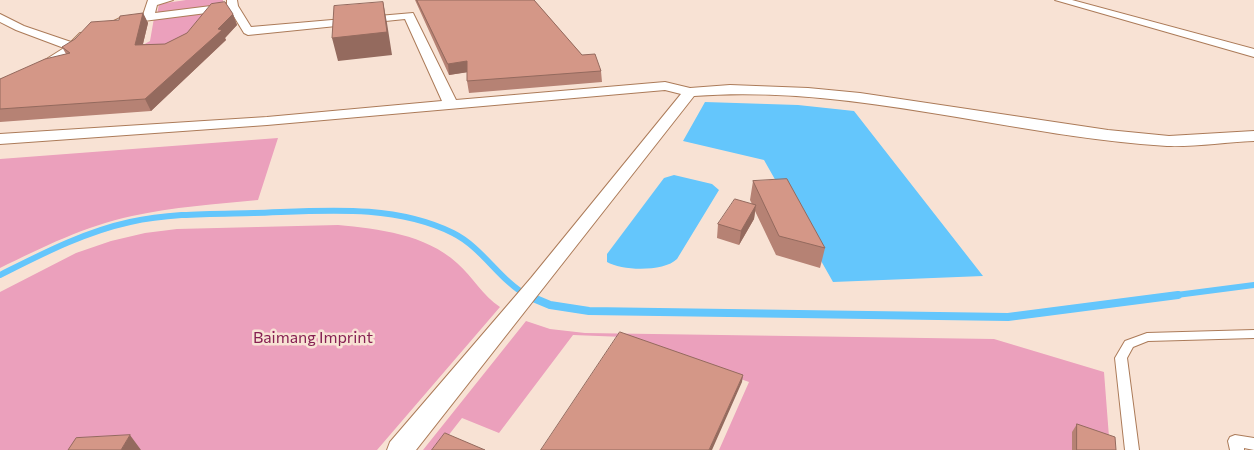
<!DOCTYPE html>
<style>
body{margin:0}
canvas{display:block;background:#f8e2d4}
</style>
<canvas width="1254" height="450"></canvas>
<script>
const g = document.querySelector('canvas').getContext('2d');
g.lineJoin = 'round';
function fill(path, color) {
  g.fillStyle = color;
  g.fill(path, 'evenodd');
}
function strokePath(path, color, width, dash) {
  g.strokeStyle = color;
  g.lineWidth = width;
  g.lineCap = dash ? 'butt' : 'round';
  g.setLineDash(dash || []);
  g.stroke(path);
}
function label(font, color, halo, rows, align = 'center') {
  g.font = font + ' Commissioner,sans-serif';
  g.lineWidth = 5;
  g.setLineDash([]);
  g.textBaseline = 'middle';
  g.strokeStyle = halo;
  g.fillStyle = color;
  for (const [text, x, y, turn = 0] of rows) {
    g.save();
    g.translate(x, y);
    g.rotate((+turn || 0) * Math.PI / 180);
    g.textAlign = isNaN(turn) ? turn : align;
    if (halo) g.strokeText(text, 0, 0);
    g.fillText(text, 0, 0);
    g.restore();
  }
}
const green = new Path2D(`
 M 186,0 L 223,0 L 224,5 L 157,15 L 159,4 Z
 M 216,10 L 196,39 L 134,50 L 150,41 L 154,18 Z
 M 278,138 L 258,200 C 216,204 173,207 132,216 C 85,226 43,247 0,268 L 0,159 Z
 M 338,225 C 379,229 425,234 457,263 C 473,277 483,296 500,307 L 377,450 L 0,450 L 0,292 L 76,253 L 111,241 L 145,233 L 177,229 Z
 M 526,321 L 550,329 L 585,333 L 994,339 L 1104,372 L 1110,450 L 719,450 L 749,382 L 624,337 L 573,335 L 499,433 L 462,418 L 437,450 L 423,450 Z`);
const water = new Path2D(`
 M 705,102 L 798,105 L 854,111 L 983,276 L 833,282 L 764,160 L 683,141 Z
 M 674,175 L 712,184 L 719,190 L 677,259 C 664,272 622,271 607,262 L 607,254 L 664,178 Z`);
const streamFar1 = new Path2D(`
 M 0,275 C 42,254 84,232 130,222 C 171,213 213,214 254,213 C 320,211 392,203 453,233 C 483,248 499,280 528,296
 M 1169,296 L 1254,285`);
const stream = new Path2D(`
 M 526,295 L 550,305 L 589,311 L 1008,317 L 1178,295`);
const lane = new Path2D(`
 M 1254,330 L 1254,338 L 1148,341 L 1133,347 L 1127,358 L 1139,450 L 1125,450 L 1115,358 L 1125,341 L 1147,333 Z
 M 1235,435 L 1254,438 L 1254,450 L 1244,448 L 1244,450 L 1230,450 L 1228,441 L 1230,437 Z`);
const street = new Path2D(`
 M 148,0 L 173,0 L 157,5 L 155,13 L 227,4 L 227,0 L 237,0 L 238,6 L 251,27 L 413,13 L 456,100 L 665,82 L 690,88 L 730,85 L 808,88 L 860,93 L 1108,130 L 1169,136 L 1254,131 L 1254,141 C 1226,142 1195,147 1167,146 C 1009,136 854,84 694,96 L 416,450 L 387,450 L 390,442 L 531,278 L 681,94 L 665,90 L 267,125 L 0,144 L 0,134 L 267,117 L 442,101 L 405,19 L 248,35 L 244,33 L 230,10 L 120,24 L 114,21 L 120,18 L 143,15 Z
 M 1055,0 L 1072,0 L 1254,49 L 1254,57 Z
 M 0,14 L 24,26 L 71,42 L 80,33 L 88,33 L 90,36 C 72,59 28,84 0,91 L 0,82 L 37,65 L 64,48 L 16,30 L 0,22 Z`);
const wall = new Path2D(`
 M 415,0 L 534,0 L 582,55 L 601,71 L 602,82 L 469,93 L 467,81 L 467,72 L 449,75 Z
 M 143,13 L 148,23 L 143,44 L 165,44 L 233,14 L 237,25 L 225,38 L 226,40 L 151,111 L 0,122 L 0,79 L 66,54 L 62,47 L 119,20 Z
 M 753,181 L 825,248 L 820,268 L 776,255 L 755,211 L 754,219 L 739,245 L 717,238 L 718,224 L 752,204 L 750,200 Z
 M 1077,424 L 1116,450 L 1072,450 L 1072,432 Z`);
const shadedWall = new Path2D(`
 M 383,2 L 387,23 L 392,55 L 338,61 L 332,38 Z
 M 143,13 L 148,23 L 140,56 L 135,45 Z
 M 233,14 L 237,25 L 225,38 L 226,40 L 151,111 L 145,99 L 218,29 Z
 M 467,61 L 469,72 L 449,75 L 448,64 Z
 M 756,205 L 754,219 L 739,245 L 741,231 Z
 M 743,375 L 742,382 L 712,450 L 709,450 Z
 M 130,435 L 141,450 L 121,450 Z`);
const building = new Path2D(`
 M 417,0 L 534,0 L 582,55 L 595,54 L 601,71 L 467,81 L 467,61 L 448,64 Z
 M 225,2 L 233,14 L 218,29 L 222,30 L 145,99 L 0,109 L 0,79 L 45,59 L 70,53 L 62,47 L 75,39 L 91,22 L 119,20 L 120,16 L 143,13 L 135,45 L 165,44 L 187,33 L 211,4 Z
 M 383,2 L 387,32 L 332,38 L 334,6 Z
 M 787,179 L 825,248 L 779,236 L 753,181 Z
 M 735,199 L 756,205 L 741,231 L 718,224 Z
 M 620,332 L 743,375 L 709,450 L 541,450 Z
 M 1077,424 L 1115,437 L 1116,450 L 1077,450 Z
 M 445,433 L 485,450 L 432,450 Z
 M 130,435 L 121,450 L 68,450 L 76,438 Z`);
const nearParknames = [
 ["Baimang Imprint",313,338]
];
fill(green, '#eba0bc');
fill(water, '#64c6fc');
strokePath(streamFar1, '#64c6fc', 6);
strokePath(stream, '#64c6fc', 8);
strokePath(lane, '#ac7b59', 2);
strokePath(street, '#ac7b59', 2);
fill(lane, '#fff');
fill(street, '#fff');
fill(wall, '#b68274');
fill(shadedWall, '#946a5e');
fill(building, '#d49787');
strokePath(building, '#946a5e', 1);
label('16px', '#862052', '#f8e2d4', nearParknames);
</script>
